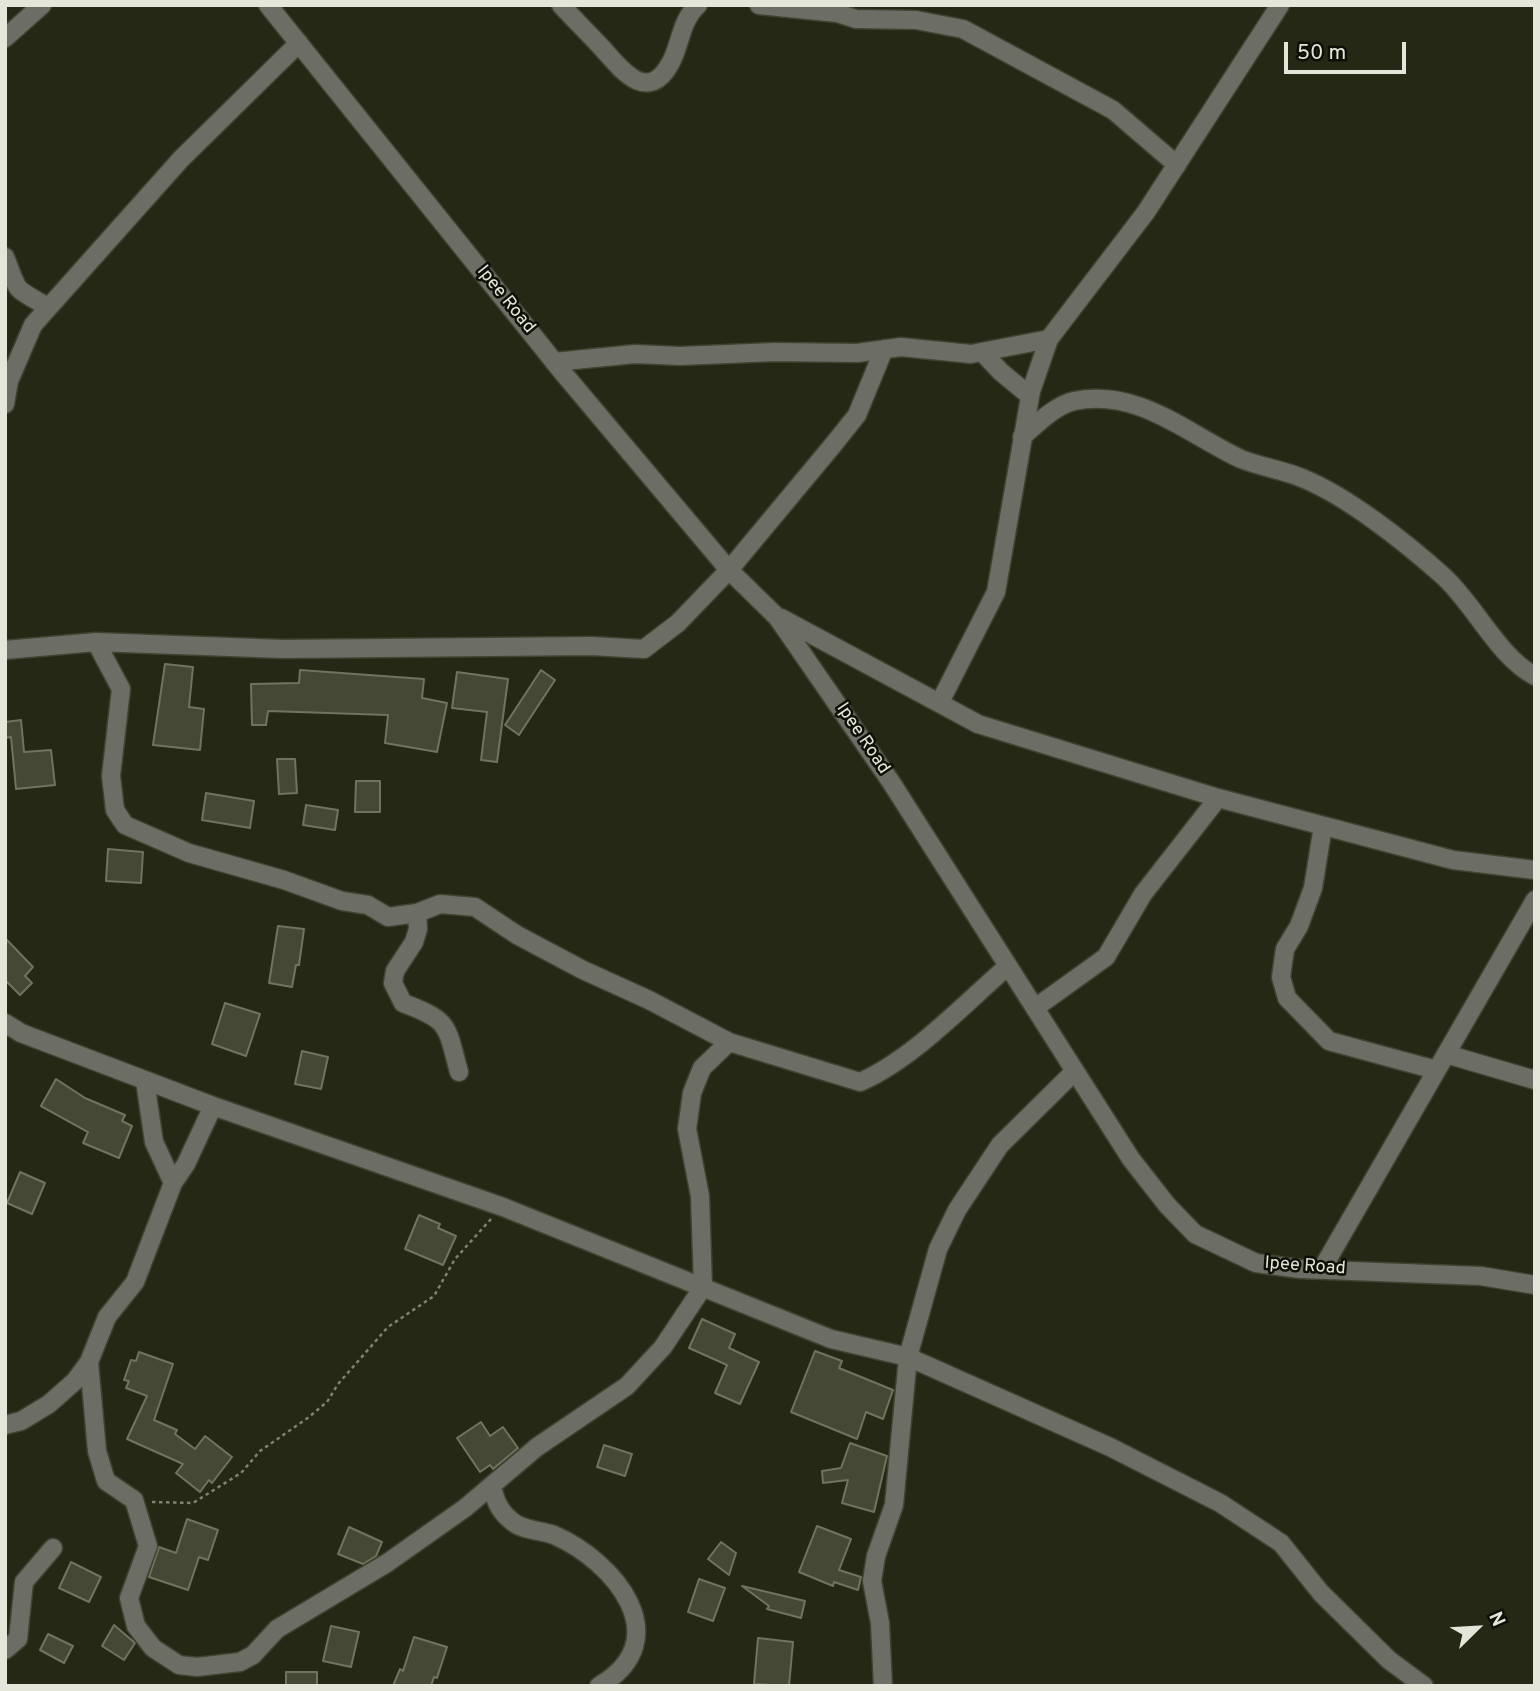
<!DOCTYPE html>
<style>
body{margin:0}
#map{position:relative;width:1540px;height:1691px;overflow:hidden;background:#252815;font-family:Overpass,sans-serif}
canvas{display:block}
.frame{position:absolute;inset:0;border:7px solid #e4e6da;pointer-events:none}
.north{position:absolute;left:1442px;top:1593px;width:70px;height:70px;-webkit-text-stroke:5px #0e1008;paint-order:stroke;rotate:66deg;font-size:19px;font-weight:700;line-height:28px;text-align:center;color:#e4e6da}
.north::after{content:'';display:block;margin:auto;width:24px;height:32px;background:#e4e6da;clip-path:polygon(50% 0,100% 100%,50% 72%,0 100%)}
.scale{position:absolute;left:1284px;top:42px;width:122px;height:32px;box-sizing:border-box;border:4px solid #e4e6da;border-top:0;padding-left:9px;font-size:21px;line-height:24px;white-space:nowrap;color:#e4e6da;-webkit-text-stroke:5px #0e1008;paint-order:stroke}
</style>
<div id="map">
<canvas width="1540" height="1691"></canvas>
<div class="frame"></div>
<div class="north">N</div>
<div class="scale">50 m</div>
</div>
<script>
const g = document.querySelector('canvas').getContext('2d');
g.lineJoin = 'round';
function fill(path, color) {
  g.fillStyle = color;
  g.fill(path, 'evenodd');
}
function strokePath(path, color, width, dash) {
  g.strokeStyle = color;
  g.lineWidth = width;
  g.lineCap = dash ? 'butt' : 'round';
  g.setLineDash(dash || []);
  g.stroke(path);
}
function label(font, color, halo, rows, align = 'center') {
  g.font = font + ' Overpass,sans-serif';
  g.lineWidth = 5;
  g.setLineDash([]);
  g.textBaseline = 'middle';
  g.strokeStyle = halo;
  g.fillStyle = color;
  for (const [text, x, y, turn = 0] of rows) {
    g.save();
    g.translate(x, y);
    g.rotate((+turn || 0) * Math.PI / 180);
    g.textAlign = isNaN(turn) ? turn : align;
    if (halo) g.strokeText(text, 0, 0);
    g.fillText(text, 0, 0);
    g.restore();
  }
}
const building = new Path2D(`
 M 165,664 L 193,667 L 189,707 L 204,709 L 200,750 L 153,745 Z
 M 300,670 L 424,679 L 422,698 L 447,703 L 437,752 L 385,743 L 388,715 L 268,711 L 266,725 L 252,725 L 251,684 L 299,683 Z
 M 541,670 L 555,680 L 519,735 L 505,725 Z
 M 457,672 L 508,679 L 497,762 L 481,760 L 487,712 L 452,708 Z
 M 21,720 L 24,752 L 51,750 L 55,785 L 16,789 L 11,737 L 5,738 L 5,722 Z
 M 277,759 L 295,759 L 297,793 L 279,794 Z
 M 356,781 L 380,781 L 380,812 L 355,812 Z
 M 206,793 L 254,801 L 250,828 L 202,820 Z
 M 306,805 L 338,810 L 335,830 L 303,825 Z
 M 108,849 L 143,852 L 141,883 L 106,881 Z
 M 278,926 L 304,929 L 299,965 L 296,965 L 292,987 L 269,983 Z
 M 5,938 L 33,967 L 25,976 L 32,983 L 20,995 L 5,980 Z
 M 225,1003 L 260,1014 L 246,1056 L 212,1044 Z
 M 302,1051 L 328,1057 L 321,1089 L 295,1084 Z
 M 56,1079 L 85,1098 L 125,1115 L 122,1121 L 132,1126 L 119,1158 L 83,1143 L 88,1132 L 41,1106 Z
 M 20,1172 L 45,1183 L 32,1214 L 7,1203 Z
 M 419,1215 L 440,1224 L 438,1228 L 456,1236 L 443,1265 L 405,1249 Z
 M 702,1319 L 735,1334 L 729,1348 L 759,1362 L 740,1404 L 715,1393 L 727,1365 L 689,1348 Z
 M 815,1351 L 842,1361 L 839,1368 L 893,1390 L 883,1419 L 866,1412 L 857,1439 L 791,1412 Z
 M 139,1352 L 173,1364 L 154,1420 L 177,1430 L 175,1434 L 195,1449 L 205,1436 L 232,1457 L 212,1483 L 209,1480 L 200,1492 L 176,1473 L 183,1464 L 127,1439 L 147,1396 L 126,1388 L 129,1381 L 124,1380 L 131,1360 L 136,1361 Z
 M 481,1422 L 490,1436 L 503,1427 L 518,1448 L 493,1469 L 490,1465 L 480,1472 L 457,1438 Z
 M 850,1443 L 887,1456 L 874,1512 L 842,1503 L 848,1480 L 823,1483 L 822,1471 L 841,1468 Z
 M 604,1445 L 632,1454 L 625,1476 L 597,1467 Z
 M 187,1519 L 218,1530 L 208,1560 L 199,1557 L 188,1590 L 149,1577 L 159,1547 L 176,1553 Z
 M 817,1526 L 851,1539 L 839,1570 L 861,1577 L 858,1590 L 834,1582 L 833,1586 L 799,1572 Z
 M 349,1527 L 382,1542 L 376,1556 L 363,1564 L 338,1554 Z
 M 721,1542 L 736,1553 L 729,1575 L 708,1559 Z
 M 71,1562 L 101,1577 L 89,1602 L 59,1588 Z
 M 699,1579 L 725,1588 L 713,1621 L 688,1612 Z
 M 742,1586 L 805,1601 L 801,1618 L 767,1609 L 769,1606 Z
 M 114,1625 L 135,1643 L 124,1660 L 102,1646 Z
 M 331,1626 L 359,1632 L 351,1667 L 323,1661 Z
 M 48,1634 L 73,1646 L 64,1663 L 40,1650 Z
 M 414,1637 L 447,1647 L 437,1678 L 434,1677 L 431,1686 L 393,1686 L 400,1669 L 403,1671 Z
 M 758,1638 L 793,1642 L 789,1686 L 754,1684 Z
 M 286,1672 L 317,1672 L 317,1686 L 286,1686 Z`);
const path = new Path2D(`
 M 152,1502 L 193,1503 L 241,1473 L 260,1451 L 309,1417 L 327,1402 L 338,1384 L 388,1327 L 434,1296 L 455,1259 L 491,1219`);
const minor = new Path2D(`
 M 268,5 L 564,374 L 729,570 L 777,617 L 891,782 L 1131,1159 L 1167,1205 L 1195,1234 L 1256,1263 L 1300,1269 L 1481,1276 L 1535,1285
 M 561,5 C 575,20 589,34 603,49 C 620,68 647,105 670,64 C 681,45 680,21 698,5
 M 759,5 L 837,13 L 856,19 L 916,20 L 963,29 L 1113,110 L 1177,165
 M 5,38 L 42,5
 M 5,257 C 20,295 12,286 48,307
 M 983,353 L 1001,372 L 1030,396
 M 554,362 L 635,354 L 680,356 L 775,352 L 857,353 L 901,347 L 971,354 L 1049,339
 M 5,404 L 9,381 L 33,325 L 181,159 L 299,43
 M 1022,437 C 1037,424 1054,406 1074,401 C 1139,388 1187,434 1241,459 C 1261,467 1283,470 1302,478 C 1347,496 1405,542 1442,575 C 1474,603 1498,657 1535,676
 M 781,618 L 978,724 L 1218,798 L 1453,860 L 1535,870
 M 96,642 L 121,689 L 111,776 L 115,810 L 125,825 L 189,853 L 284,880 L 342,901 L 368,905 L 388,917 L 417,913 L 440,904 L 475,907 L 517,935 L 583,970 L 649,1000 L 729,1042 L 860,1082 C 913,1059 964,1004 1008,966
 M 5,650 L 96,642 L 283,649 L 591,646 L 644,649 L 678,623 L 729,570 L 833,445 L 857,415 L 884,349
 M 940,702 L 996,592 L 1031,391 L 1049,339 L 1146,212 L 1280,5
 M 1323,826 L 1313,888 L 1299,926 L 1285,949 L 1281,977 L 1287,998 L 1329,1041 L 1436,1070
 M 417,913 L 418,929 L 414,942 L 395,971 L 393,983 L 403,1003 C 451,1021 446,1025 459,1072
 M 1035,1008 L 1106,957 L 1143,894 L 1218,798
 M 5,1023 L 21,1033 L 213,1106 L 503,1207 L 831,1339 L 908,1357 L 1110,1447 L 1220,1503 L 1281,1543 L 1321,1593 L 1389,1660 L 1424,1686
 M 1446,1054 L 1535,1080
 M 145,1081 L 154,1142 L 173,1183
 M 1322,1269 L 1535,900
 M 89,1362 L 97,1451 L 106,1481 L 134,1500 L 148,1546 L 129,1598 L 136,1626 L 153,1648 L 179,1665 L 197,1667 L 240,1662 L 253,1655 L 277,1629 L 387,1563 L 465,1508 L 537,1447 L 627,1386 L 663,1347 L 703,1287 L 700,1196 L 687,1129 L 692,1093 L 702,1068 L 729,1042
 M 5,1425 L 21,1421 L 49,1404 L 75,1381 L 89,1362 L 107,1317 L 135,1282 L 173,1183 L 186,1164 L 213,1106
 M 492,1487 C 496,1503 500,1512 513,1522 C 524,1531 541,1530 554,1535 C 614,1561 679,1639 599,1686
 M 5,1650 L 18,1639 L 24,1582 L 53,1548
 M 883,1686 L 880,1623 L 872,1581 L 876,1556 L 894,1505 L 908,1357 L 938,1249 L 957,1210 L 1000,1145 L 1075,1071`);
const streetNames = [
 ["Ipee Road",505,300,51],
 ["Ipee Road",862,739,56],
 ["Ipee Road",1305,1267,4]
];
fill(building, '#454834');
strokePath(building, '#70745f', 2);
strokePath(minor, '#404331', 21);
strokePath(path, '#808272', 2.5, [3.5, 3.5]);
strokePath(minor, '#6c6d64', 18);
label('18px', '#e4e6da', '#0e1008', streetNames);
</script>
